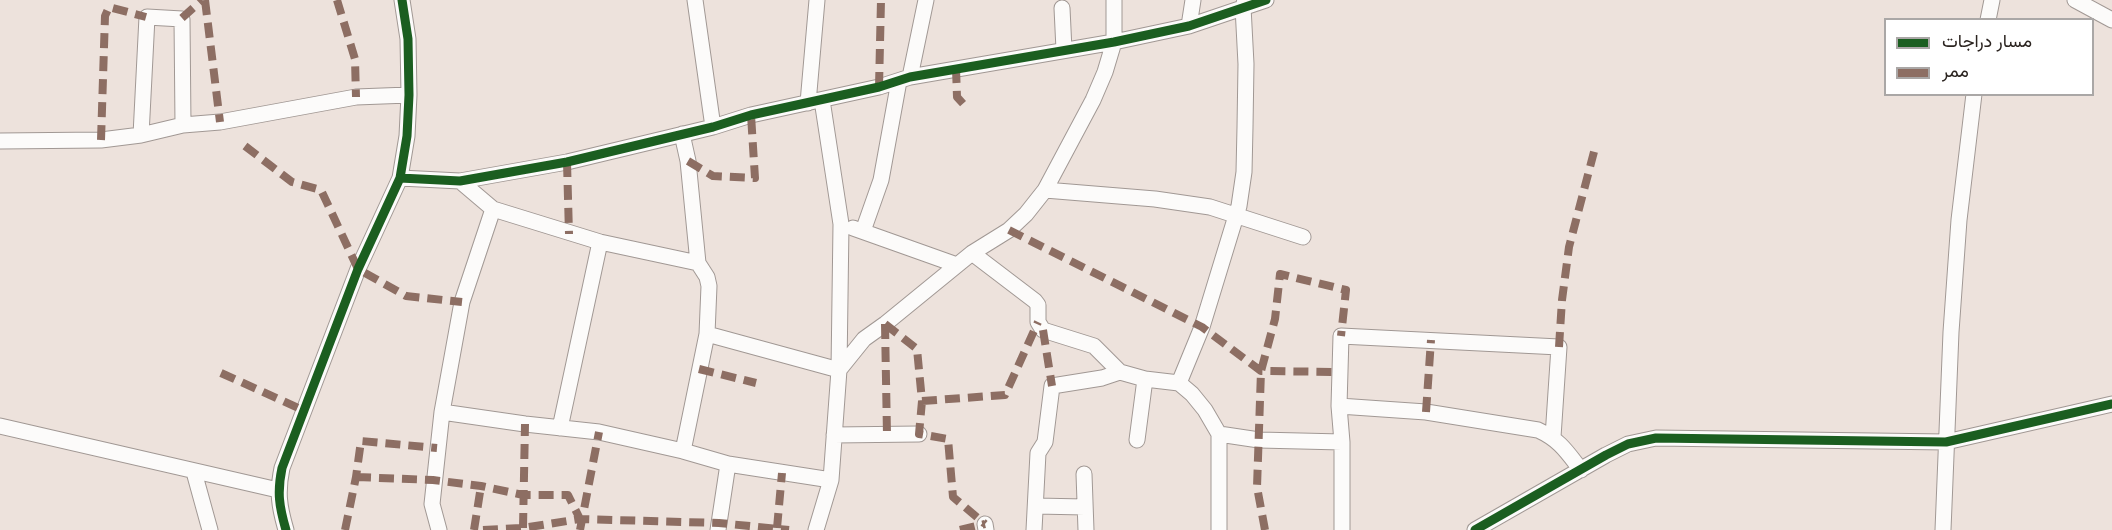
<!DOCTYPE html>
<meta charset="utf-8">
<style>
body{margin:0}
#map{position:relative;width:2112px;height:530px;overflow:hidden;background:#ede2dc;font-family:Merriweather,Vazirmatn,serif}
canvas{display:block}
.legend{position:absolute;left:1884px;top:18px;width:210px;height:78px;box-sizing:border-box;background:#fff;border:2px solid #aaa7a6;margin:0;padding:8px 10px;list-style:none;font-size:18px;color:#2b2420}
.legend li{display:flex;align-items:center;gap:12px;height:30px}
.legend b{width:30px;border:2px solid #aaa7a6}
</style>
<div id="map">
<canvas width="2112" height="530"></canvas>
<ul class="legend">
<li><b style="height:8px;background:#1b5e20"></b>مسار دراجات</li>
<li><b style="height:8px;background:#8d6e63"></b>ممر</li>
</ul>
</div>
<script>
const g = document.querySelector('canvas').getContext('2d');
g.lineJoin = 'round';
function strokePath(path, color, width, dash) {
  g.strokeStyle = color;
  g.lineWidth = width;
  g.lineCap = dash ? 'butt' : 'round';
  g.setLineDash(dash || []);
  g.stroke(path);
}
const street = new Path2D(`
 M 695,0 L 713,127
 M 2075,0 L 2112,20
 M 1062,8 L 1064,50
 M 1988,20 L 1992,0
 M 1189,26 L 1193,0
 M 910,77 L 926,0
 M 808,103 L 817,0
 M 682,134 L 688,161 L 698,263 L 707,277 L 709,286 L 707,334 L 683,451
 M 141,135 L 147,17 L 182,19 L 183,125
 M 0,141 L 101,140 L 141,135 L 183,125 L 220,122 L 356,97 L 409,95
 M 400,178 L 460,181 L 567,162 L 713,127 L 751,115 L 879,87 L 910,77 L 1114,42 L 1189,26 L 1266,0
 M 460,181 L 493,209 L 600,242 L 698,263
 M 1045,190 L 1155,199 L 1210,207 L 1303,237
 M 853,228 L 957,265
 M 863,231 L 881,180 L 899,81
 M 972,253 L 1035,301 L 1038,305 L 1038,322 L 1043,330 L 1094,346 L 1120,372
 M 707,334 L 839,370
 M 839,370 L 864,339 L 885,324 L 972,253 L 1009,230 L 1026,214 L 1045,190 L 1093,100 L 1105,72 L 1114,42 L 1114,0
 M 1179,383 L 1202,327 L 1239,206 L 1244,172 L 1245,127 L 1246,64 L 1243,7 L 1245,0
 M 1339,406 L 1426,412 L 1538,430 C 1560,440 1567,452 1581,470
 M 442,412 L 525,424 L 599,432 L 683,451 L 728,464 L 831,480
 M 0,426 L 278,490
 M 560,428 L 600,242
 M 1219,434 L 1259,440 L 1342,442
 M 834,435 L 919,434
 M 1137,440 L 1145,379
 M 194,472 L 210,530
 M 1084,474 L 1086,530
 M 1036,506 L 1085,507
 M 985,524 L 986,530
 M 286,530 C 279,506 277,492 282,468 L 358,269 L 400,178 L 407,136 L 409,95 L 408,39 L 402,0
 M 439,530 L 432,504 L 442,412 L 462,302 L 493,209
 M 718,530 L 728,464
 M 816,530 L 831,480 L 839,370 L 841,224 L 822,100
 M 1034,530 L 1038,453 L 1045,442 L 1052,386 L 1102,378 L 1120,372 L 1145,379 L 1179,383 L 1192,394 L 1205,410 L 1219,434 L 1219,530
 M 1342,530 L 1342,442 L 1339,406 L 1341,336 L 1559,347 L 1553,437
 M 1475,530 L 1606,455 L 1628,444 L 1656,438 L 1946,442 L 2112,404
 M 1943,530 L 1951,332 L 1959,220 L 1974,94`);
const quiet = new Path2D(`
 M 205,0 L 220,122
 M 337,0 L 355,59 L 356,97
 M 182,18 L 202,0
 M 956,68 L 957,97 L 967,108
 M 879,87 L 881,0
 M 101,140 L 105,16 L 109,7 L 146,17
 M 245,146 L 292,182 L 321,190 L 358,269 L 406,296 L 462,302
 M 688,161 L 713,176 L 755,178 L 751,115
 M 567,162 L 569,234
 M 1009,230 L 1202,327 L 1261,371 L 1339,372
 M 885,324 L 917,349 L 922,401 L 919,434 L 948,439 L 953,497 L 985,524
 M 885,324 L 887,435
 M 1043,330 L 1052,386
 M 1559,347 L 1562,300 L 1569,247 L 1595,148
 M 699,369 L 756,383
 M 221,373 L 305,411
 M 922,401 L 1005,395 L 1038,322
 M 1426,412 L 1431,340
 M 356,477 L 433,480 L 481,486 L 523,495 L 568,495 L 580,519
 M 523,528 L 525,424
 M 777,528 L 782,473
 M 345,530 L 356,477 L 361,441 L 437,448
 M 474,530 L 481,486
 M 483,530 L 523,528 L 580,519 L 719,523 L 789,530
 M 580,530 L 599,432
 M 960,530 L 985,524
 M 1265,530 L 1257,487 L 1261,371 L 1275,319 L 1280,274 L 1346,290 L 1341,336`);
const cycleway = new Path2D(`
 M 400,178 L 460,181 L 567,162 L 713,127 L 751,115 L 879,87 L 910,77 L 1114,42 L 1189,26 L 1266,0
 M 286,530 C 279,506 277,492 282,468 L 358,269 L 400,178 L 407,136 L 409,95 L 408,39 L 402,0
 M 1475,530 L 1606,455 L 1628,444 L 1656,438 L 1946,442 L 2112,404`);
strokePath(street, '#a19894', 17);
strokePath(street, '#fcfbfa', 15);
strokePath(quiet, '#8d6e63', 8, [15, 8]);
strokePath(cycleway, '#1b5e20', 9);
</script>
